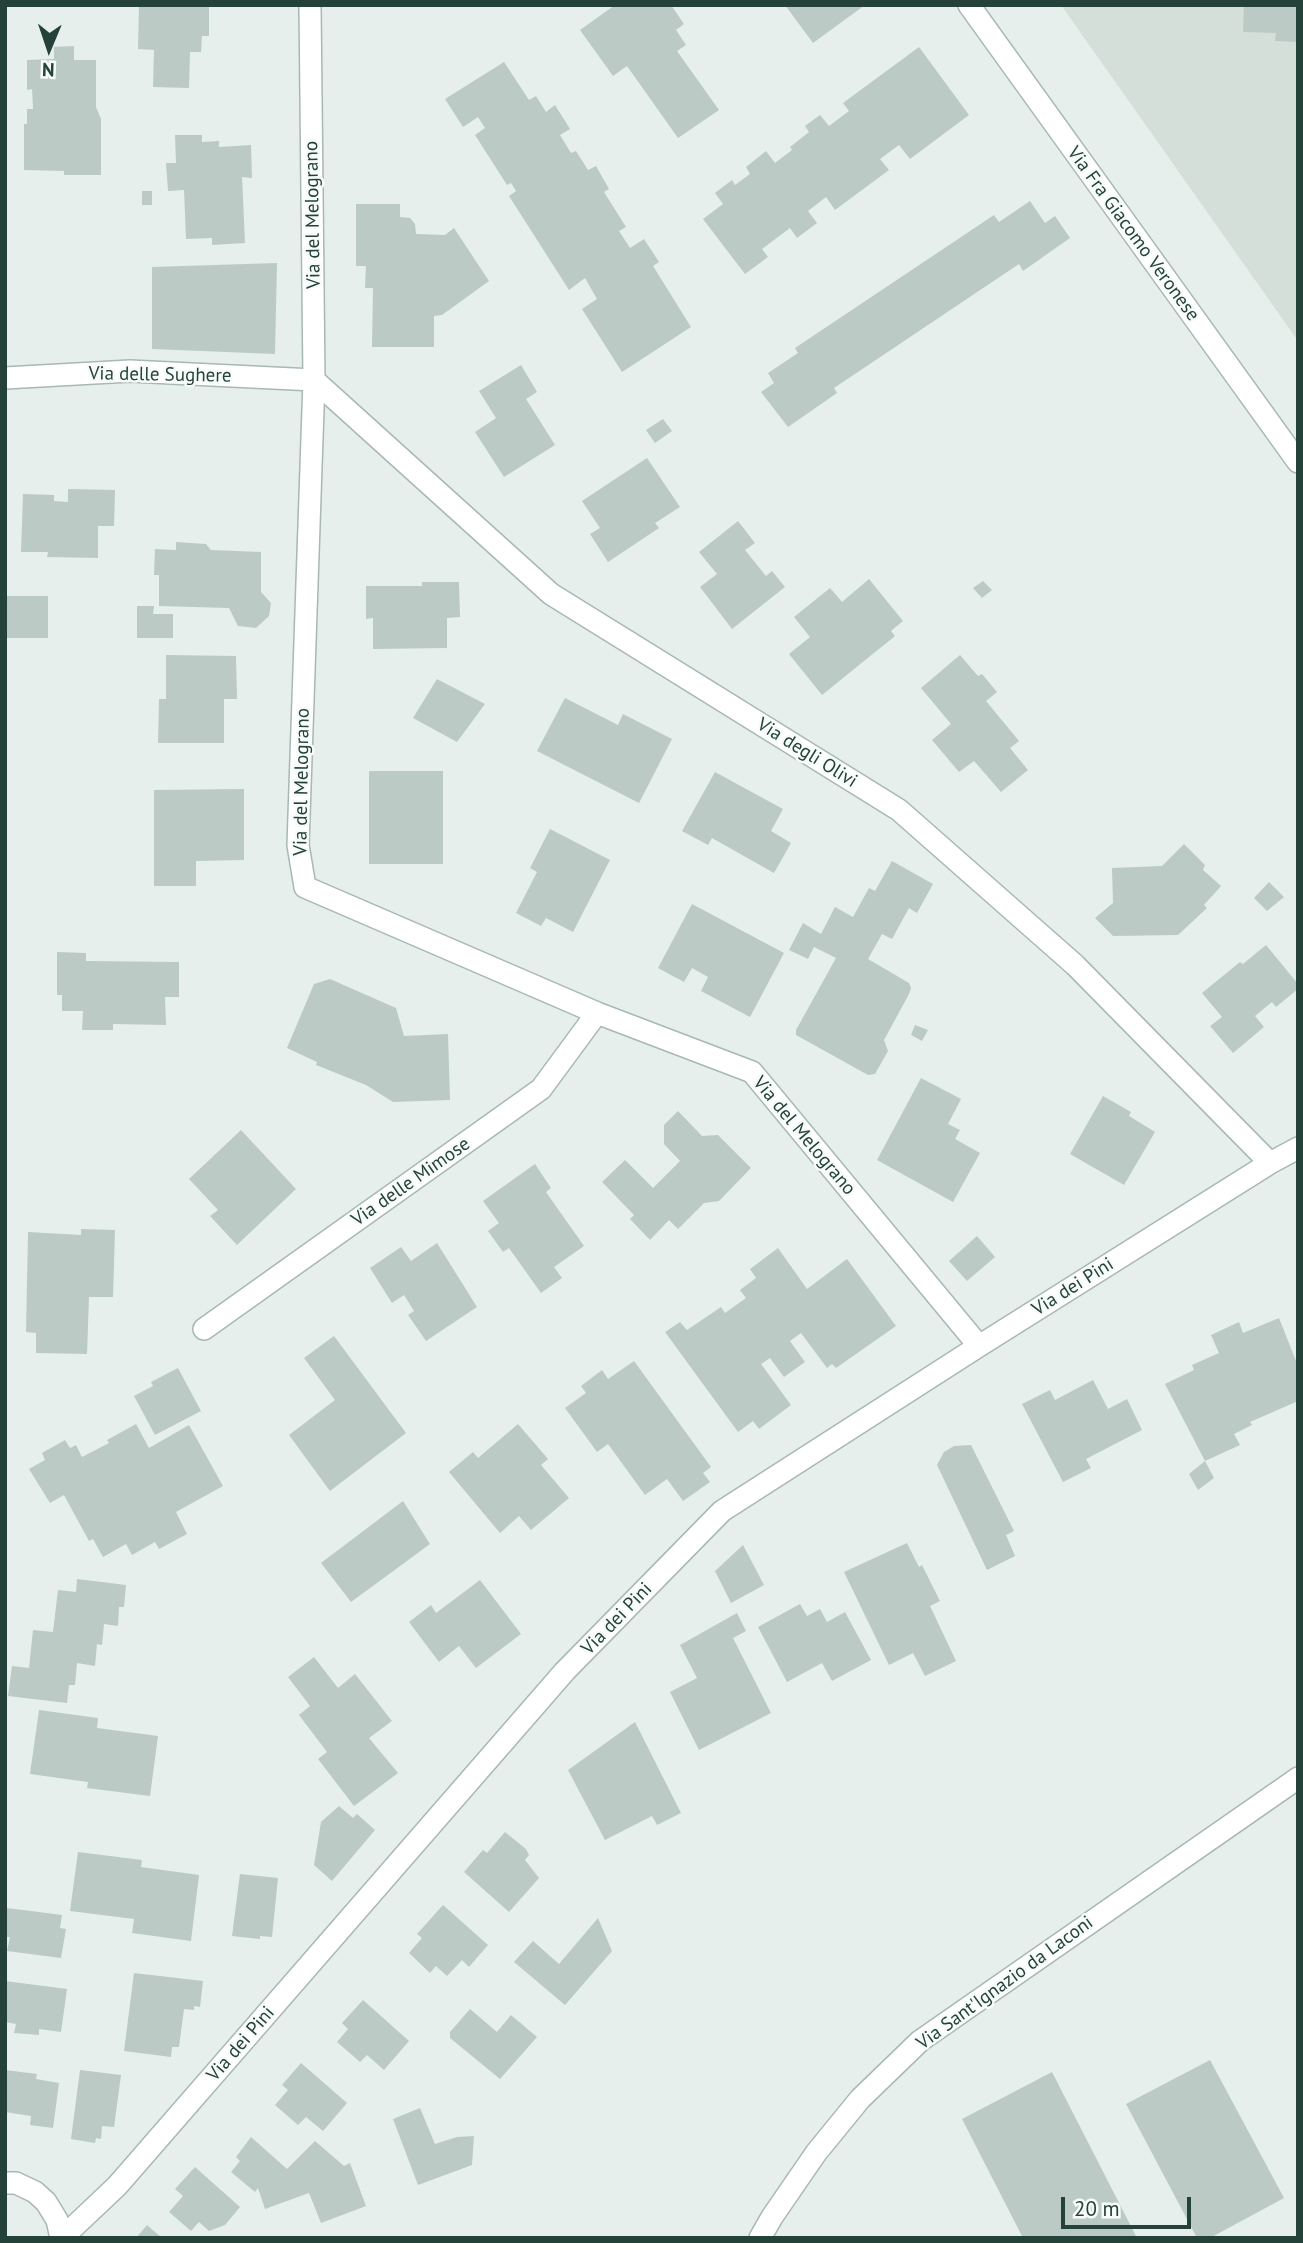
<!DOCTYPE html>
<style>
body{margin:0}
#map{position:relative;width:1303px;height:2243px;overflow:hidden;background:#e6efeb;font-family:"PT Sans",sans-serif}
canvas{display:block}
.frame{position:absolute;inset:0;border:7px solid #24423a;pointer-events:none}
.north{position:absolute;left:14px;top:14px;width:70px;height:70px;-webkit-text-stroke:5px #f7fbf9;paint-order:stroke;rotate:182deg;font-size:19px;font-weight:700;line-height:28px;text-align:center;color:#24423a}
.north::after{content:'';display:block;margin:auto;width:24px;height:32px;background:#24423a;clip-path:polygon(50% 0,100% 100%,50% 72%,0 100%)}
.scale{position:absolute;left:1061px;top:2197px;width:130px;height:32px;box-sizing:border-box;border:4px solid #24423a;border-top:0;padding-left:9px;font-size:21px;line-height:24px;white-space:nowrap;color:#24423a;-webkit-text-stroke:5px #f7fbf9;paint-order:stroke}
</style>
<div id="map">
<canvas width="1303" height="2243"></canvas>
<div class="frame"></div>
<div class="north">N</div>
<div class="scale">20 m</div>
</div>
<script>
const ctx = document.querySelector('canvas').getContext('2d');
ctx.lineJoin = 'round';
function fillPath(path, color) { ctx.fillStyle = color; ctx.fill(path, 'evenodd'); }
const poly = rows => new Path2D(rows.map(r => 'M' + r).join(''));
function stroke(path, color, width, dash) { ctx.strokeStyle = color; ctx.lineWidth = width; ctx.lineCap = dash ? 'butt' : 'round'; ctx.setLineDash(dash || []); ctx.stroke(path); }
function label(font, color, halo, rows, align = 'center') {
  ctx.font = font + ' "PT Sans",sans-serif'; ctx.lineWidth = 5; ctx.setLineDash([]); ctx.textBaseline = 'middle'; ctx.strokeStyle = halo; ctx.fillStyle = color; for (const [text, x, y, turn = 0] of rows) {
    ctx.save(); ctx.translate(x, y); ctx.rotate((+turn || 0) * Math.PI / 180); ctx.textAlign = isNaN(turn) ? turn : align; if (halo) ctx.strokeText(text, 0, 0); ctx.fillText(text, 0, 0); ctx.restore();
  }
}
fillPath(poly([
 [1061,5,1298,5,1298,341]
]), '#d4dfda');
fillPath(poly([
 [139,5,209,5,209,36,202,36,201,52,190,52,189,88,153,87,154,50,138,49],
 [615,5,671,5,684,24,676,30,686,45,677,51,719,110,678,138,627,66,613,76,580,30],
 [785,5,865,5,813,43],
 [1244,5,1298,5,1298,42,1275,41,1276,33,1243,32],
 [74,46,74,60,96,60,96,107,101,119,101,175,64,175,64,171,24,170,24,124,27,124,27,109,33,109,32,89,27,90,27,60,54,59,54,47],
 [919,47,969,115,910,159,899,145,880,159,889,170,835,210,826,197,808,211,817,223,797,238,790,228,762,249,768,257,745,274,703,219,723,204,715,193,732,180,735,185,750,174,746,167,766,151,775,163,792,150,790,147,809,132,805,126,820,115,829,126,849,111,843,103],
 [504,62,529,100,536,96,546,112,555,105,570,129,560,135,571,153,576,151,588,170,596,166,609,189,604,192,626,227,619,231,630,248,644,239,659,262,653,266,691,327,622,372,582,309,597,299,585,278,569,290,509,196,516,191,511,183,507,185,475,135,485,128,478,117,463,127,445,99],
 [175,135,202,135,202,142,219,141,219,147,251,145,252,178,242,177,245,243,212,245,212,238,186,239,184,190,168,191,166,163,176,163],
 [142,191,152,191,152,205,142,205],
 [1030,201,1045,223,1055,216,1070,238,1023,271,1019,264,834,388,837,393,788,427,761,392,774,383,768,373,798,353,795,348,994,215,999,222],
 [356,204,400,204,400,217,410,218,415,224,416,234,445,235,454,228,489,281,442,315,434,316,434,347,372,347,373,288,365,288,366,266,356,266],
 [277,263,275,354,152,349,152,267],
 [521,365,537,392,526,399,555,445,504,477,475,432,496,418,479,391],
 [663,419,672,431,655,443,646,430],
 [647,458,680,507,655,523,659,528,608,562,590,534,600,528,582,501],
 [68,489,115,490,114,526,98,526,98,558,47,557,48,552,21,552,23,494,54,495,54,501,68,502],
 [738,521,755,543,745,550,766,576,772,571,785,587,732,629,700,587,717,574,699,552],
 [176,542,206,544,211,550,261,552,261,592,271,603,269,616,256,628,238,626,229,608,159,606,159,575,154,575,155,549,176,550],
 [869,579,903,621,891,631,895,636,822,695,789,654,810,637,794,617,830,588,842,602],
 [983,581,992,590,982,598,973,588],
 [422,582,459,582,460,617,447,618,447,648,373,649,373,618,366,619,366,586,422,586],
 [5,596,48,596,48,638,5,638],
 [137,606,154,606,153,614,173,614,173,638,137,638],
 [166,655,236,656,237,699,224,699,224,743,158,743,159,699,166,699],
 [960,655,978,676,982,674,997,692,986,701,1019,741,1010,748,1028,770,1001,792,974,761,959,772,932,740,951,724,921,688],
 [437,679,485,704,457,742,413,718],
 [565,698,618,725,623,714,672,739,639,803,537,751],
 [369,771,443,771,443,864,369,864],
 [715,772,783,809,771,831,791,843,774,873,712,838,708,845,682,831],
 [244,789,244,860,196,861,196,886,154,886,154,790],
 [550,829,610,860,573,932,546,918,541,926,516,913,537,872,530,868],
 [1184,844,1205,865,1203,870,1221,886,1204,905,1207,908,1178,935,1113,936,1095,918,1113,903,1112,868,1162,866],
 [892,861,933,884,917,913,909,908,892,939,882,934,868,959,909,983,911,988,909,994,884,1040,888,1051,875,1074,868,1075,796,1035,796,1030,836,958,814,947,808,959,789,950,803,923,821,934,835,907,853,917,869,888,875,891],
 [1269,882,1284,897,1267,911,1254,898],
 [692,904,784,953,750,1017,701,991,708,977,692,968,684,982,658,968],
 [1266,945,1298,984,1298,989,1276,1007,1272,1002,1255,1016,1264,1027,1233,1053,1210,1026,1222,1017,1202,993,1240,962,1243,964],
 [57,952,86,953,86,961,179,962,179,997,165,997,166,1025,113,1024,113,1030,82,1030,83,1011,62,1011,62,995,57,995],
 [330,979,396,1008,404,1036,448,1034,450,1100,393,1102,366,1085,316,1065,317,1062,287,1048,314,984],
 [915,1025,928,1030,922,1041,911,1035],
 [921,1078,961,1099,948,1124,960,1130,955,1139,980,1153,953,1202,877,1160],
 [1103,1096,1131,1112,1129,1116,1155,1132,1124,1185,1070,1154],
 [678,1111,702,1136,718,1135,751,1168,719,1201,704,1203,678,1229,669,1220,650,1240,630,1219,634,1215,602,1182,625,1160,653,1188,680,1161,664,1144,664,1125],
 [241,1130,296,1189,237,1245,210,1216,218,1210,189,1179],
 [535,1164,551,1188,546,1192,584,1246,554,1267,562,1278,541,1293,509,1248,503,1252,488,1231,499,1223,483,1201],
 [81,1229,115,1230,113,1297,89,1297,87,1354,36,1353,36,1333,26,1332,28,1232,81,1235],
 [977,1236,995,1257,967,1281,949,1261],
 [437,1243,477,1307,426,1341,408,1315,414,1311,404,1295,392,1303,370,1268,401,1247,411,1261],
 [778,1248,807,1289,847,1259,896,1326,836,1368,832,1364,827,1368,801,1333,790,1341,805,1362,784,1377,770,1358,761,1364,791,1405,759,1429,753,1421,738,1432,665,1332,680,1322,687,1330,721,1307,725,1313,746,1298,740,1290,756,1278,750,1269],
 [1279,1318,1298,1366,1298,1401,1250,1422,1252,1425,1234,1434,1240,1445,1205,1461,1165,1384,1194,1370,1192,1365,1219,1353,1211,1335,1239,1322,1243,1333],
 [334,1336,406,1433,330,1491,289,1435,335,1400,304,1358],
 [634,1361,711,1467,703,1473,710,1482,683,1501,667,1479,645,1495,608,1444,597,1452,565,1408,586,1393,581,1386,602,1370,608,1379],
 [178,1368,201,1411,155,1435,134,1396,153,1386,151,1382],
 [1093,1380,1108,1409,1127,1399,1142,1430,1086,1459,1091,1468,1063,1482,1022,1404,1050,1390,1055,1400],
 [136,1424,149,1448,189,1425,223,1486,176,1512,187,1534,159,1549,155,1542,132,1555,126,1544,103,1557,93,1539,89,1541,64,1495,50,1503,29,1469,45,1460,42,1453,65,1440,70,1448,76,1445,82,1457,109,1443,107,1440],
 [518,1424,548,1459,541,1465,569,1498,531,1530,519,1516,500,1533,449,1472,473,1452,478,1458],
 [971,1445,1014,1531,1006,1535,1015,1556,987,1570,937,1465,944,1452,954,1446],
 [1205,1461,1214,1478,1198,1490,1189,1474],
 [403,1501,430,1544,351,1602,321,1563],
 [907,1543,919,1567,922,1565,940,1601,930,1606,956,1661,925,1676,913,1653,889,1665,844,1572],
 [743,1545,764,1585,731,1603,715,1571],
 [77,1579,126,1585,124,1607,119,1607,118,1626,104,1624,102,1645,97,1644,95,1666,77,1663,75,1685,69,1685,67,1703,8,1696,12,1666,29,1668,33,1630,53,1632,58,1590,76,1592],
 [480,1580,521,1634,476,1668,459,1646,439,1662,409,1622,431,1605,436,1613],
 [800,1604,807,1616,820,1609,827,1622,845,1612,871,1660,832,1681,822,1663,787,1682,758,1627],
 [737,1613,746,1631,733,1638,771,1713,699,1750,670,1692,697,1678,680,1645],
 [314,1657,338,1688,355,1674,392,1721,369,1738,398,1773,354,1806,318,1759,327,1752,299,1715,310,1706,288,1677],
 [39,1710,98,1718,97,1728,158,1736,150,1796,87,1788,88,1782,30,1774],
 [635,1722,681,1813,657,1825,652,1816,605,1840,568,1770],
 [339,1806,353,1818,357,1814,375,1830,332,1881,314,1865,321,1822],
 [505,1832,526,1849,529,1855,525,1860,539,1878,509,1912,464,1872,483,1850,487,1853],
 [78,1852,142,1860,141,1867,199,1875,191,1941,132,1933,134,1919,70,1911],
 [240,1874,278,1878,272,1937,260,1936,260,1939,232,1936],
 [443,1905,488,1945,469,1967,462,1960,447,1976,436,1966,430,1973,409,1953,422,1938,417,1934],
 [7,1908,62,1915,60,1928,66,1929,61,1958,7,1951,10,1937,5,1937],
 [598,1918,612,1951,565,2005,514,1962,533,1941,559,1964],
 [134,1973,203,1981,200,2007,194,2006,194,2010,184,2009,179,2047,172,2047,171,2057,124,2051],
 [5,1981,67,1989,61,2032,39,2029,39,2035,14,2033,16,2024,5,2022],
 [363,2000,409,2041,384,2070,367,2055,360,2062,337,2042,348,2029,342,2023],
 [470,2009,497,2032,511,2015,537,2037,500,2079,450,2038,450,2032],
 [1210,2060,1284,2198,1210,2238,1197,2238,1126,2104],
 [301,2063,347,2103,323,2131,306,2117,298,2125,275,2105,288,2090,282,2085],
 [5,2070,37,2074,36,2079,59,2083,53,2128,30,2125,31,2116,5,2112],
 [80,2070,121,2075,114,2127,102,2126,101,2139,96,2138,95,2143,71,2139],
 [1052,2072,1137,2238,1023,2238,962,2119],
 [420,2108,435,2144,457,2137,474,2136,472,2165,418,2185,393,2119],
 [251,2137,287,2169,315,2141,344,2166,350,2163,366,2206,321,2223,309,2193,265,2209,258,2188,255,2192,231,2172,240,2161,236,2157],
 [195,2167,240,2207,225,2225,209,2231,199,2222,191,2231,169,2212,183,2196,175,2189],
 [147,2225,162,2238,136,2238]
]), '#bbcac4');
const minor = poly([
 [310,5,314,380,298,845,305,887,597,1013,752,1072,979,1346],
 [5,378,130,371,314,380,551,594,899,810,1075,965,1270,1163],
 [204,1329,541,1089,597,1013],
 [5,2183,16,2183,35,2192,46,2202,57,2220,61,2238],
 [62,2238,117,2186,565,1671,722,1511,979,1346,1270,1163,1298,1148]
]);
const tertiary = poly([
 [969,5,1298,462],
 [760,2238,772,2217,816,2153,860,2099,920,2041,1298,1778]
]);
stroke(minor, '#a8b8b2', 24);
stroke(tertiary, '#a8b8b2', 24);
stroke(minor, '#fff', 21);
stroke(tertiary, '#fff', 21);
label('19px', '#24423a', '#f7fbf9', [
 ["Via del Melograno",313,215,-91],
 ["Via Fra Giacomo Veronese",1133,234,54],
 ["Via delle Sughere",160,375,1],
 ["Via degli Olivi",807,753,32],
 ["Via del Melograno",302,782,-89],
 ["Via del Melograno",804,1136,50],
 ["Via delle Mimose",411,1182,-35],
 ["Via dei Pini",1073,1287,-32],
 ["Via dei Pini",617,1619,-46],
 ["Via Sant'Ignazio da Laconi",1005,1983,-36],
 ["Via dei Pini",241,2044,-49]
]);
</script>
